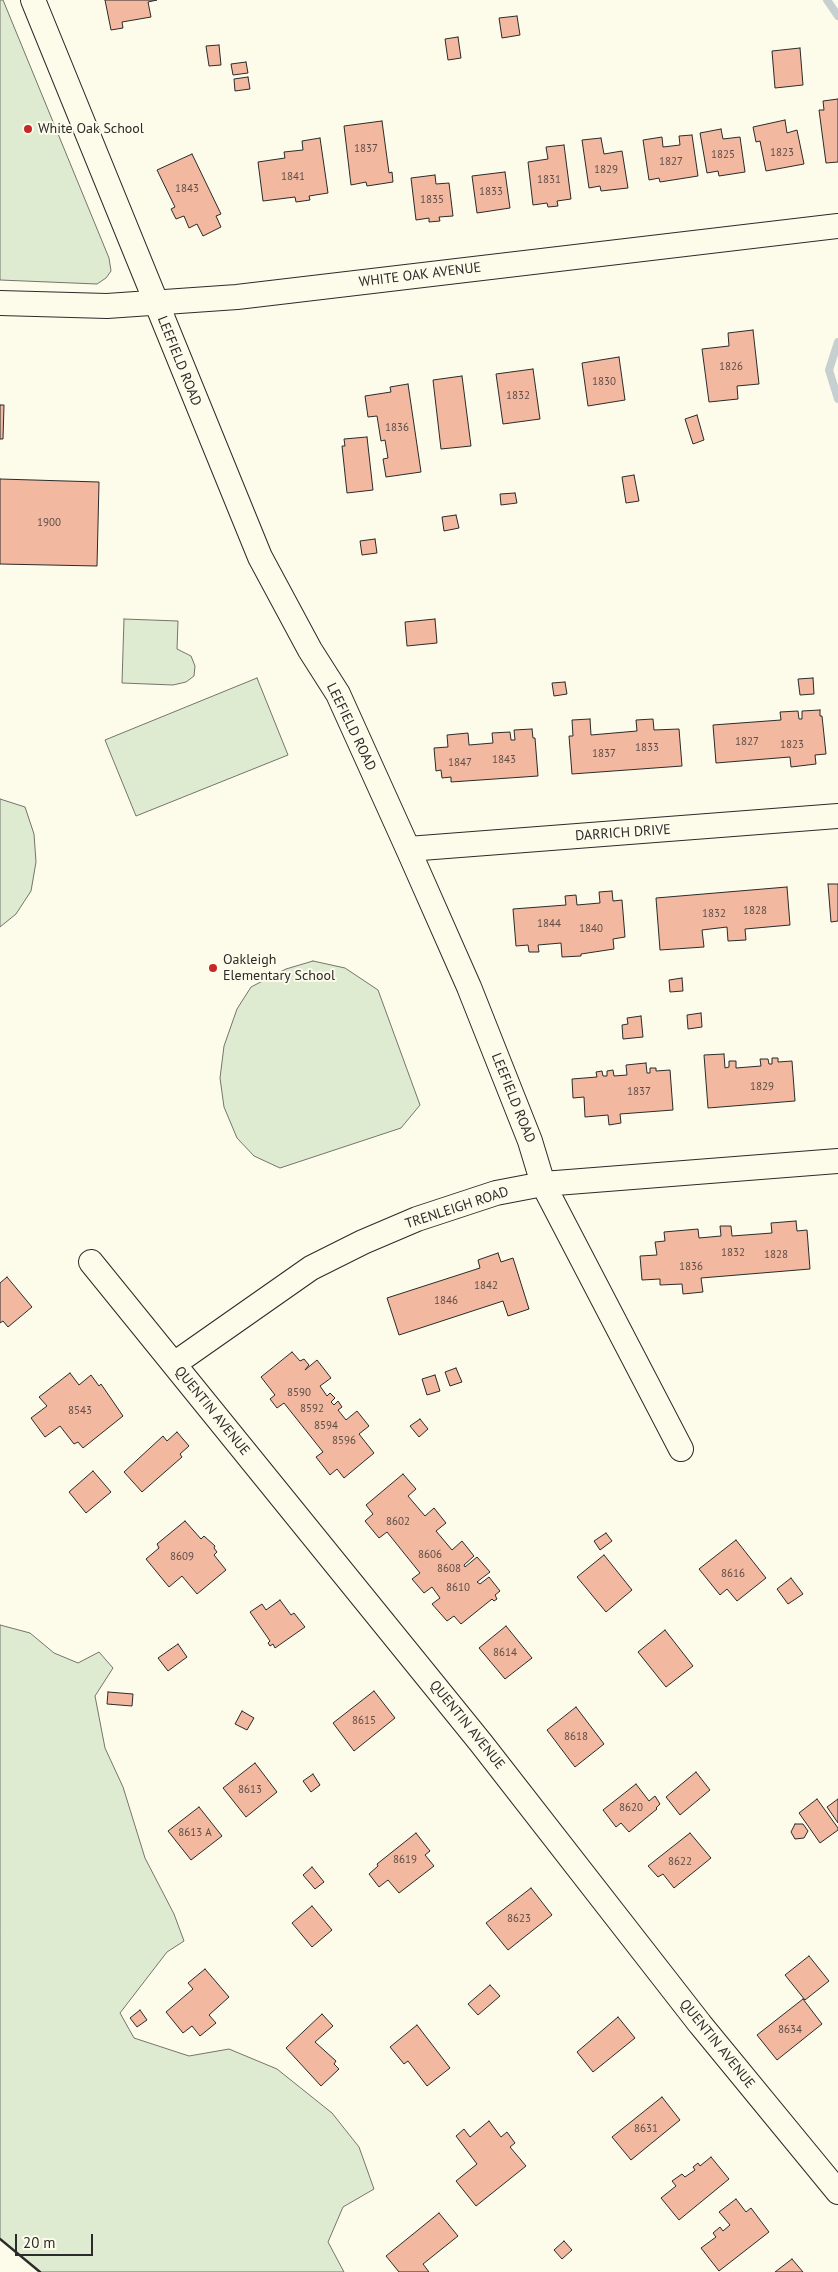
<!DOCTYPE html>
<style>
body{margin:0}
#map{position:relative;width:838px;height:2272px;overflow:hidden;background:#fdfbea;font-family:"PT Sans",sans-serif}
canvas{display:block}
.scale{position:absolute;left:15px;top:2234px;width:78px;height:22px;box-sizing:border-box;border:2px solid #2b2b2b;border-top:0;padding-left:6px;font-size:15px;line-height:18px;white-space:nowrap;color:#2b2b2b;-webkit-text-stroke:4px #fdfbea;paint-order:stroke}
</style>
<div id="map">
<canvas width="838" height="2272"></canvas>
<div class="scale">20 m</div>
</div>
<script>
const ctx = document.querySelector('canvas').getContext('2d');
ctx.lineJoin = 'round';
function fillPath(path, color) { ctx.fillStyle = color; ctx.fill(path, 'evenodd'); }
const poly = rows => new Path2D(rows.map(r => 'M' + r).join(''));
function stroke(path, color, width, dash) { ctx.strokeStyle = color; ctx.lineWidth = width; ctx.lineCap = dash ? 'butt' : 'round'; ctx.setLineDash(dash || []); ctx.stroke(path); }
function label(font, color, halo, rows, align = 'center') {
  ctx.font = font + ' "PT Sans",sans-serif'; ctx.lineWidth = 4; ctx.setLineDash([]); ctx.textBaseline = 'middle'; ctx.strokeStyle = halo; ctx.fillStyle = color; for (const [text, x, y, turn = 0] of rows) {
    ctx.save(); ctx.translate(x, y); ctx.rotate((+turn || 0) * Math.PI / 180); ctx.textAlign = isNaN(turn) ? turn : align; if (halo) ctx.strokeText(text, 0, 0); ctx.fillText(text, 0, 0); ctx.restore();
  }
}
const green = poly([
 [0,0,3,0,109,258,111,271,106,278,97,284,0,280,0,0],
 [124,619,178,621,177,649,191,656,195,666,194,676,186,682,173,685,122,683,124,619],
 [257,678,288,755,136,816,105,740,257,678],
 [0,799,25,807,34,834,36,862,31,891,16,914,0,927,0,799],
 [313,961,345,968,378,990,420,1105,401,1128,280,1168,254,1156,237,1138,224,1107,220,1078,224,1046,237,1009,251,987,286,969,313,961],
 [0,1625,30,1633,54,1653,78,1663,99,1652,113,1668,95,1696,105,1748,123,1787,145,1858,174,1914,184,1941,167,1952,120,2013,134,2038,189,2056,229,2049,277,2069,332,2113,359,2147,374,2189,343,2207,328,2242,344,2272,40,2272,0,2239,0,1625]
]);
fillPath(green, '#deebd1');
stroke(green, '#74746e', 1);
stroke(poly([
 [827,0,838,16],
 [838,342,829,370,838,399]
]), '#c7d0d0', 8);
const building = poly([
 [105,0,157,0,148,2,151,17,122,22,123,28,111,30,105,0],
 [517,16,520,35,502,38,499,18,517,16],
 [458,37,461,58,448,60,445,39,458,37],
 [219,45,221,65,209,66,206,46,219,45],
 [800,48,803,85,775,88,772,51,800,48],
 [246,62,248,73,233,75,231,64,246,62],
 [248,77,250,89,235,91,234,79,248,77],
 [838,99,838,162,826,163,819,110,824,110,823,101,838,99],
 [785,120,787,133,797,130,804,164,766,171,760,141,756,142,753,127,785,120],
 [382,121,389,173,392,172,393,182,367,186,366,182,351,185,344,126,382,121],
 [721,129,723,139,740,137,745,172,719,176,718,171,707,173,700,133,721,129],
 [692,135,698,176,660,182,659,178,649,180,643,140,662,137,663,147,680,145,679,136,692,135],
 [320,138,328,193,309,196,310,200,296,202,295,197,263,201,258,162,285,158,284,152,303,150,302,141,320,138],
 [601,138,604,154,622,151,628,188,601,191,600,186,589,188,582,140,601,138],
 [564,145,571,199,557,201,558,206,548,207,547,203,533,205,528,162,548,159,546,147,564,145],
 [192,154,221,214,216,216,221,227,203,236,197,224,189,228,184,216,176,219,171,209,175,207,157,170,192,154],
 [505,172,510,208,477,213,472,176,505,172],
 [435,175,436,184,449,183,453,216,439,217,440,221,429,222,429,218,416,220,411,178,435,175],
 [753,330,759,384,737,386,738,399,709,402,702,349,729,346,728,333,753,330],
 [619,357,625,400,588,406,582,363,619,357],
 [533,369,540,419,503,424,496,374,533,369],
 [462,376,471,446,441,449,433,380,462,376],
 [408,384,421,472,386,477,383,459,388,458,385,440,381,441,377,416,368,417,365,396,391,392,390,387,408,384],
 [0,405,4,405,3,439,0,439,0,405],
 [697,415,704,440,693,444,685,419,697,415],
 [367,437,373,490,347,493,342,446,345,446,344,439,367,437],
 [634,475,639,501,626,503,622,477,634,475],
 [0,479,99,482,97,566,0,564,0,479],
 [515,493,517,503,501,505,500,494,515,493],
 [456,515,459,528,444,531,442,517,456,515],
 [375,539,377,553,362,555,360,541,375,539],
 [435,619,437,643,407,646,405,622,435,619],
 [813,678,814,694,800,695,798,679,813,678],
 [565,682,567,694,554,696,552,683,565,682],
 [820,710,820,716,822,716,826,754,815,755,816,764,791,767,790,757,716,763,713,725,781,720,780,712,798,711,799,719,802,719,802,711,820,710],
 [590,719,591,735,637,731,636,720,653,719,654,730,679,729,682,766,572,774,569,736,573,736,572,720,590,719],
 [532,729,533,738,535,738,538,776,451,782,451,777,442,778,441,770,436,771,434,748,448,747,447,735,468,733,469,745,493,743,492,733,510,732,511,740,515,740,514,730,532,729],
 [828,884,838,884,838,921,831,922,828,884],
 [787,887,790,925,745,929,746,940,728,941,727,927,702,930,704,947,660,950,656,898,787,887],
 [612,891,613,901,622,900,625,937,613,939,614,949,581,954,581,956,562,957,561,943,538,945,539,952,529,952,528,945,516,946,513,909,566,905,565,896,576,895,577,905,600,903,599,892,612,891],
 [682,978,683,991,670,992,669,980,682,978],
 [701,1013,702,1027,688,1029,687,1015,701,1013],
 [641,1016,643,1037,623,1039,622,1025,628,1024,627,1018,641,1016],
 [724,1054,725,1068,729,1067,729,1061,736,1061,736,1068,761,1066,760,1059,768,1059,769,1064,772,1064,772,1058,778,1058,778,1062,792,1061,795,1101,708,1108,704,1055,724,1054],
 [646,1063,647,1073,650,1073,650,1068,656,1068,656,1071,670,1070,673,1110,620,1114,621,1123,609,1125,608,1115,585,1117,584,1097,573,1098,572,1079,597,1077,596,1072,602,1071,603,1076,607,1076,607,1071,613,1070,614,1076,627,1075,626,1065,646,1063],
 [796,1221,797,1231,807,1230,810,1269,701,1278,703,1292,683,1294,682,1284,660,1285,660,1279,642,1280,640,1256,657,1255,655,1242,665,1241,664,1232,698,1229,699,1238,721,1236,720,1226,731,1226,732,1236,772,1233,771,1223,796,1221],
 [498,1253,501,1262,513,1258,529,1309,508,1316,503,1301,399,1335,387,1298,480,1268,478,1260,498,1253],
 [7,1277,32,1307,8,1327,3,1321,0,1323,0,1283,7,1277],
 [292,1352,300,1361,304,1359,309,1365,305,1370,317,1360,331,1378,320,1386,327,1396,330,1393,335,1398,331,1402,334,1405,338,1401,342,1407,338,1410,346,1420,357,1411,369,1426,359,1434,374,1453,344,1478,337,1469,330,1475,316,1457,323,1452,284,1403,277,1408,270,1399,275,1395,261,1377,292,1352],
 [456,1368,462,1382,450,1386,445,1372,456,1368],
 [70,1373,79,1385,91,1375,99,1386,101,1384,123,1416,83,1448,78,1442,74,1444,60,1426,45,1437,31,1418,47,1406,39,1397,70,1373],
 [435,1375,440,1391,427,1395,422,1379,435,1375],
 [420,1419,428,1429,419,1437,410,1426,420,1419],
 [177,1432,189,1446,180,1454,182,1457,142,1492,124,1472,163,1436,167,1441,177,1432],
 [93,1471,111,1492,86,1513,69,1492,93,1471],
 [403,1474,416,1489,408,1496,425,1516,434,1508,446,1523,436,1531,452,1550,462,1541,474,1556,464,1565,465,1567,477,1557,490,1572,477,1582,480,1584,489,1577,500,1591,495,1595,497,1599,494,1601,492,1599,461,1624,454,1616,447,1621,432,1604,440,1598,432,1587,424,1593,412,1579,420,1573,387,1532,379,1538,365,1521,373,1514,366,1505,403,1474],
 [185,1521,201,1539,204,1536,215,1546,214,1548,217,1552,214,1555,226,1570,197,1594,182,1576,169,1587,146,1559,159,1548,157,1544,185,1521],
 [606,1533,612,1541,600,1550,594,1541,606,1533],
 [736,1540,766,1578,737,1601,727,1589,720,1595,699,1569,736,1540],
 [604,1555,632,1590,606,1612,577,1577,604,1555],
 [791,1578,803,1594,788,1604,777,1589,791,1578],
 [280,1600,291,1615,294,1613,305,1627,275,1648,273,1644,270,1646,268,1643,270,1641,250,1612,262,1604,266,1610,280,1600],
 [506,1626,532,1658,505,1679,479,1648,506,1626],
 [665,1630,693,1666,666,1687,638,1652,665,1630],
 [178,1644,187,1657,168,1671,158,1658,178,1644],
 [374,1691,395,1718,354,1751,333,1723,374,1691],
 [108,1692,133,1694,132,1706,107,1704,108,1692],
 [576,1707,604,1744,575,1767,547,1730,576,1707],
 [242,1711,254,1718,247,1730,235,1724,242,1711],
 [255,1763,277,1792,246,1817,223,1788,255,1763],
 [696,1772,710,1790,680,1815,666,1797,696,1772],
 [313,1774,320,1785,311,1792,303,1781,313,1774],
 [636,1784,649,1801,655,1796,660,1804,656,1808,657,1809,629,1832,621,1823,616,1827,603,1810,636,1784],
 [817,1799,838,1828,838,1830,820,1843,799,1813,817,1799],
 [838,1799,838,1823,827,1807,838,1799],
 [199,1807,222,1836,191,1860,168,1831,199,1807],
 [795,1824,803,1824,808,1831,804,1838,795,1839,791,1832,795,1824],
 [416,1833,430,1851,425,1855,434,1866,399,1893,388,1880,379,1887,369,1874,378,1866,377,1864,416,1833],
 [690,1833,711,1858,674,1888,663,1874,658,1877,648,1866,690,1833],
 [312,1867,324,1882,315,1889,303,1875,312,1867],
 [531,1888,552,1915,508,1950,486,1923,531,1888],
 [312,1906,332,1930,312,1947,292,1923,312,1906],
 [809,1956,829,1981,805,2000,785,1975,809,1956],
 [205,1969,229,1997,209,2015,216,2023,200,2036,192,2026,183,2033,166,2012,193,1989,188,1983,205,1969],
 [490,1985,500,1996,478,2015,468,2004,490,1985],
 [803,1999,822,2024,777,2060,757,2035,803,1999],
 [140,2010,147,2020,137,2027,130,2018,140,2010],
 [322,2014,333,2026,315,2042,336,2061,334,2064,339,2069,321,2086,286,2048,322,2014],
 [618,2017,635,2038,593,2072,577,2052,618,2017],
 [417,2025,450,2068,427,2086,408,2061,404,2064,390,2047,417,2025],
 [662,2097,680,2120,631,2160,612,2137,662,2097],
 [489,2121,501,2137,507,2132,515,2143,510,2147,526,2166,476,2206,456,2181,477,2164,456,2136,464,2129,470,2137,489,2121],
 [711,2157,729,2179,679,2220,661,2198,676,2186,672,2181,682,2174,685,2177,695,2170,693,2167,698,2163,700,2166,711,2157],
 [736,2199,746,2212,751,2208,769,2232,719,2271,701,2248,716,2237,713,2233,720,2227,723,2231,730,2225,719,2212,736,2199],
 [439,2213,458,2236,423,2264,429,2272,399,2272,386,2256,439,2213],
 [564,2241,572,2250,562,2259,554,2250,564,2241],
 [792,2259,803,2272,775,2272,792,2259]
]);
fillPath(building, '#f2b8a0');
stroke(building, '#2b2b2b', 1);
const minor = poly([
 [33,0,260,557,310,650,338,694,408,849,469,987,530,1141,543,1184,681,1449],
 [0,303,107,306,237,297,838,226],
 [408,849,838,816],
 [91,1262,481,1743,700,2024,838,2192],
 [174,1364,311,1268,363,1242,417,1219,496,1193,543,1184,838,1161]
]);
stroke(minor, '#2b2b2b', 26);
stroke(minor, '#fdfbea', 24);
stroke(poly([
 [0,2239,40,2272]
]), '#2b2b2b', 2.5);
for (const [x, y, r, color] of [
 [28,129,5,"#c62828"],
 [213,968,5,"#c62828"]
]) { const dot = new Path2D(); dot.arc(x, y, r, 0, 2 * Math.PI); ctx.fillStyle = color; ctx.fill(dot); stroke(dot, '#fdfbea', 2); }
label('11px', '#5d4e48', null, [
 ["1837",366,149],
 ["1823",782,153],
 ["1825",723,155],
 ["1827",671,162],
 ["1829",606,170],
 ["1841",293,177],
 ["1831",549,180],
 ["1843",187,189],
 ["1833",491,192],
 ["1835",432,200],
 ["1826",731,367],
 ["1830",604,382],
 ["1832",518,396],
 ["1836",397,428],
 ["1900",49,523],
 ["1827",747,742],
 ["1823",792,745],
 ["1833",647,748],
 ["1837",604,754],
 ["1843",504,760],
 ["1847",460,763],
 ["1828",755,911],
 ["1832",714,914],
 ["1844",549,924],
 ["1840",591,929],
 ["1829",762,1087],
 ["1837",639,1092],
 ["1832",733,1253],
 ["1828",776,1255],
 ["1836",691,1267],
 ["1842",486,1286],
 ["1846",446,1301],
 ["8590",299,1393],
 ["8592",312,1409],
 ["8543",80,1411],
 ["8594",326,1426],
 ["8596",344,1441],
 ["8602",398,1522],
 ["8606",430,1555],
 ["8609",182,1557],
 ["8608",449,1569],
 ["8616",733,1574],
 ["8610",458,1588],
 ["8614",505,1653],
 ["8615",364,1721],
 ["8618",576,1737],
 ["8613",250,1790],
 ["8620",631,1808],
 ["8613 A",195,1833],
 ["8619",405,1860],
 ["8622",680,1862],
 ["8623",519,1919],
 ["8634",790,2030],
 ["8631",646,2129]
]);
label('14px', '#2b2b2b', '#fdfbea', [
 ["White Oak School",38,129],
 ["Oakleigh",223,960],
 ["Elementary School",223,976]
], 'left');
label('14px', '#2b2b2b', '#fdfbea', [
 ["WHITE OAK AVENUE",420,275,-7],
 ["LEEFIELD ROAD",179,361,68],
 ["LEEFIELD ROAD",351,727,64],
 ["DARRICH DRIVE",623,833,-4],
 ["LEEFIELD ROAD",513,1098,68],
 ["TRENLEIGH ROAD",457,1208,-18],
 ["QUENTIN AVENUE",212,1411,51],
 ["QUENTIN AVENUE",467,1725,51],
 ["QUENTIN AVENUE",717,2044,51]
]);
</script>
